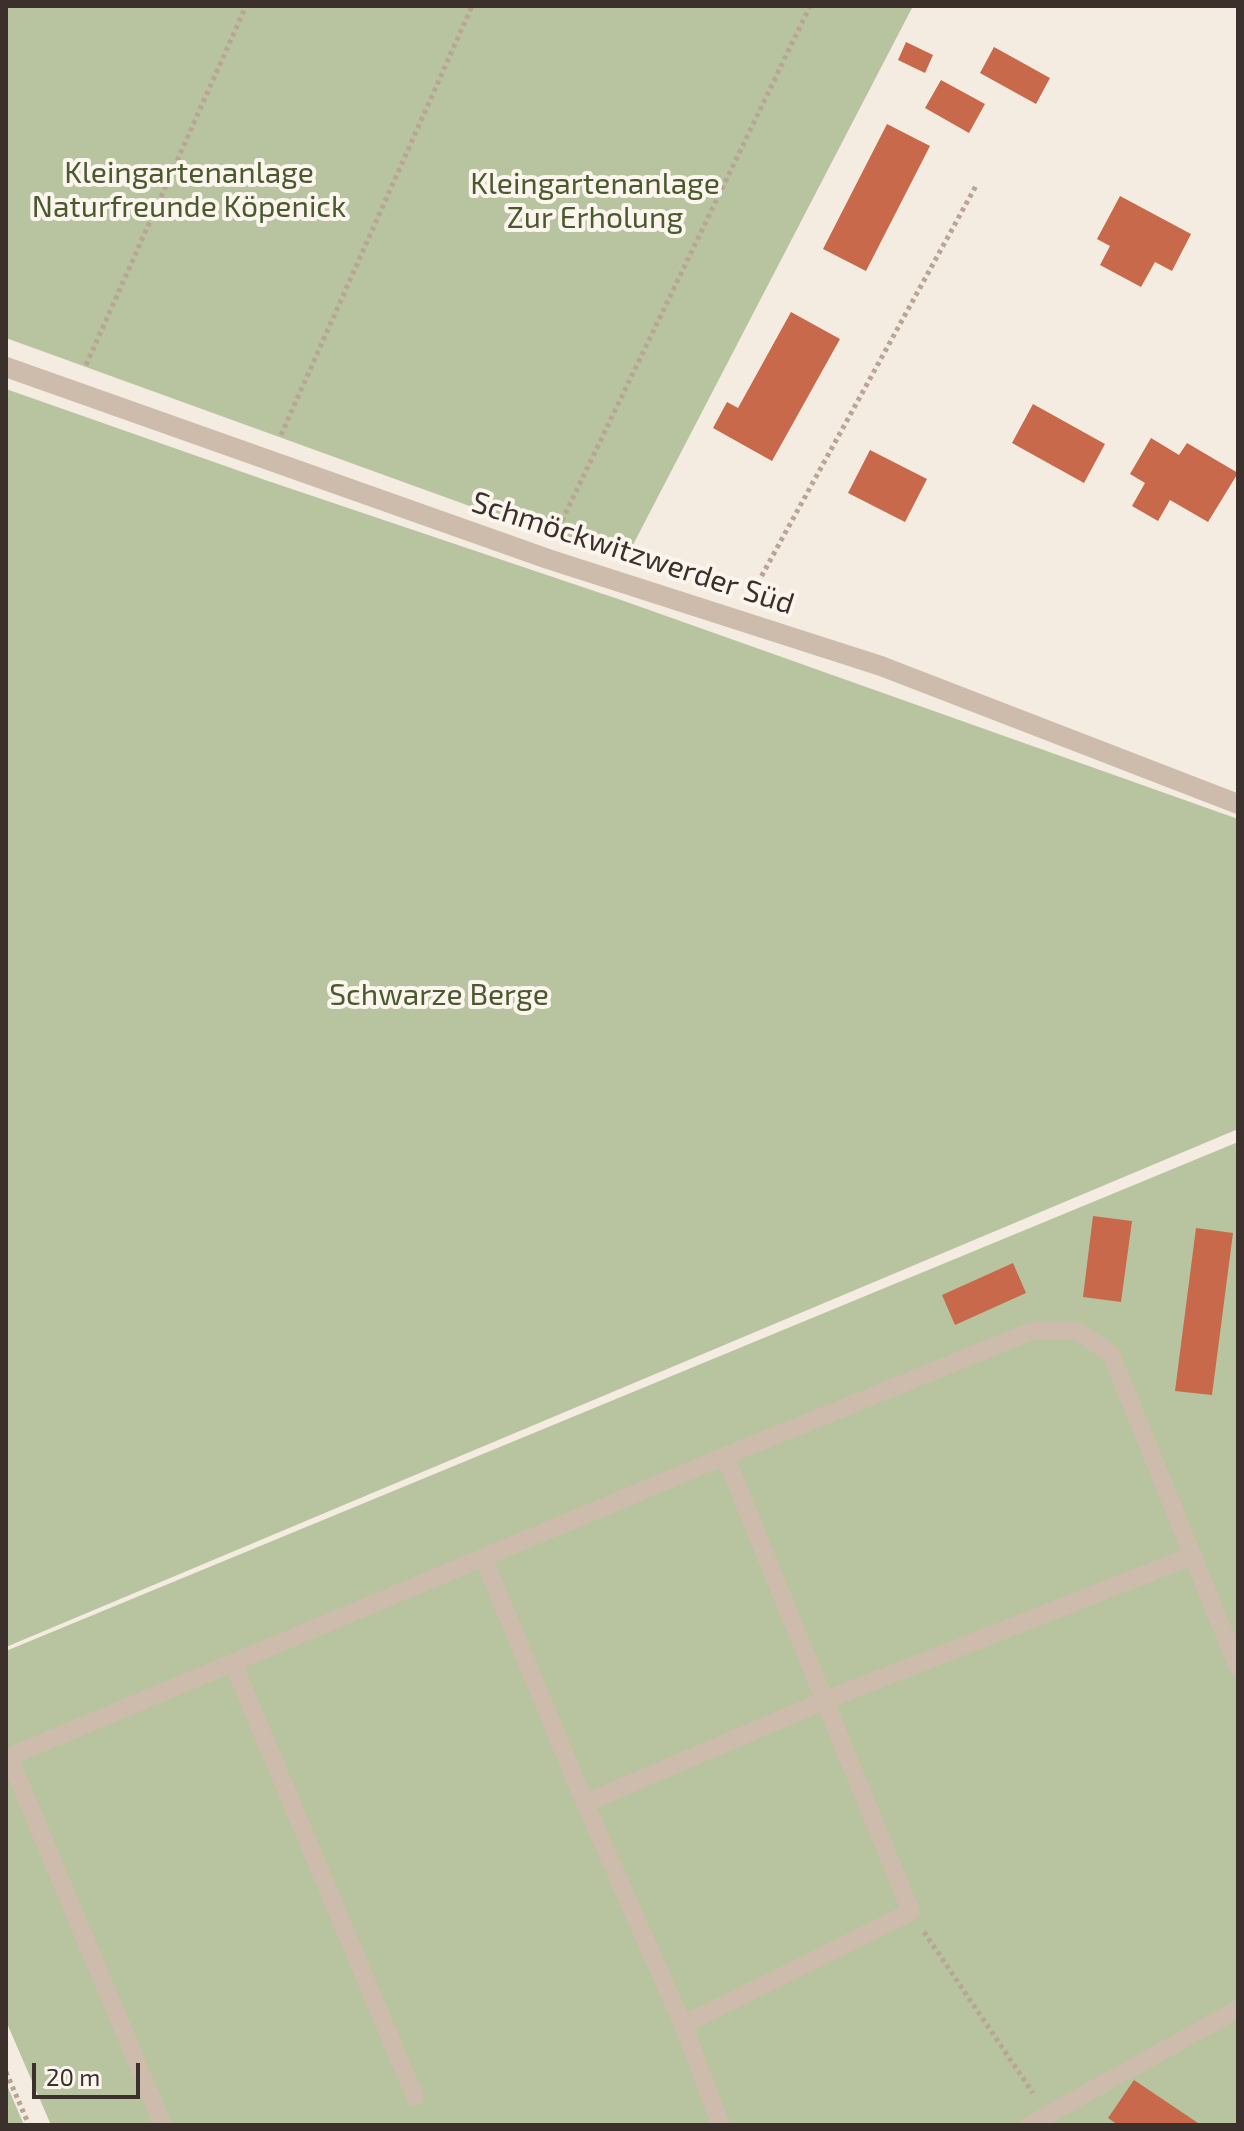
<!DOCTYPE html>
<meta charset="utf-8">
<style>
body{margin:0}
#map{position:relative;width:1244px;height:2131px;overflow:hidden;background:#f4ebe1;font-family:"Exo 2",sans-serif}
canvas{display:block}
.frame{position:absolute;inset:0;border:8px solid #3b302b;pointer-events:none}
.scale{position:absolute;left:32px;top:2063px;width:108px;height:36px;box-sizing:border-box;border:4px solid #3b302b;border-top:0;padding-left:10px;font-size:24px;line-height:28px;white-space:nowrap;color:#3b302b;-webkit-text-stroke:6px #fbf5ee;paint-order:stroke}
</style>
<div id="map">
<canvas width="1244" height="2131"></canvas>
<div class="frame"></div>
<div class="scale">20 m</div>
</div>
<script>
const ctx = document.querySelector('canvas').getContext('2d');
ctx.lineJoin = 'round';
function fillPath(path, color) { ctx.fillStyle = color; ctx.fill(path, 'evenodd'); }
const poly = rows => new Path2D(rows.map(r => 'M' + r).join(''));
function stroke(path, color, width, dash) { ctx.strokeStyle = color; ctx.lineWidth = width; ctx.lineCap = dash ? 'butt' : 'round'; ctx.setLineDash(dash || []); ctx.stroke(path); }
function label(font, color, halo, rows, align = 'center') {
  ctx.font = font + ' "Exo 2",sans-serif'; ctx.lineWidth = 8; ctx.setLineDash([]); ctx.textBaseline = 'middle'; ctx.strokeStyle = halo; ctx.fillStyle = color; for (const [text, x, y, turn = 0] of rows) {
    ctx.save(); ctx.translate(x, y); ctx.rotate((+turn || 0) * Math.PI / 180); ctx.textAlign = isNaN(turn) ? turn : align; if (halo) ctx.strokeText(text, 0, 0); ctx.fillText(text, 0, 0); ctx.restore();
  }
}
fillPath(poly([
 [6,6,913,6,624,562,6,338],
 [6,389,268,481,624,601,1238,819,1238,1129,6,1647],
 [1238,1142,1238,2125,51,2125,6,2021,6,1651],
 [6,2083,24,2125,6,2125]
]), '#b8c4a0');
fillPath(poly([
 [906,42,933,55,925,73,898,60],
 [994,47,1050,78,1036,104,980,73],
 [941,80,985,104,969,133,925,108],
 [887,124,930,146,866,271,823,249],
 [1120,196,1191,234,1172,271,1155,262,1141,287,1100,265,1110,246,1097,239],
 [791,312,840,339,772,461,713,428,727,402,738,408],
 [1033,404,1105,444,1084,483,1012,443],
 [1151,438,1179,455,1187,443,1238,473,1208,522,1170,500,1158,521,1132,506,1145,483,1130,474],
 [870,450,927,479,905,522,848,493],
 [1093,1216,1132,1221,1121,1302,1083,1297],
 [1196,1228,1233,1233,1212,1395,1175,1391],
 [1013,1263,1026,1293,955,1325,942,1295],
 [1134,2080,1201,2125,1118,2125,1108,2118]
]), '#c8694b');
stroke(poly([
 [86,365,246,6],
 [281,435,472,6],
 [555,535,810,6],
 [750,597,977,184],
 [924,1932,1033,2093],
 [6,2072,29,2125]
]), '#b9a596', 5, [4, 4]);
stroke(poly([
 [483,1557,585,1803,683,2025,721,2125],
 [233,1663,415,2097],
 [9,1757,163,2125],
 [6,1758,725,1456,1032,1331,1077,1331,1111,1354,1238,1668],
 [585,1803,826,1700,1192,1556],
 [683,2025,911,1912,725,1456],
 [1029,2125,1238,2009]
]), '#cdbbac', 18);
stroke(poly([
 [6,367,548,559,881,666,1238,804]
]), '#cdbbac', 20);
label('30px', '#4a5a2e', '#fbf5ee', [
 ["Kleingartenanlage",189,173],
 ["Naturfreunde Köpenick",189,207],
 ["Kleingartenanlage",595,184],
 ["Zur Erholung",595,218],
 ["Schwarze Berge",439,995]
]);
label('30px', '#3b302b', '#fbf5ee', [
 ["Schmöckwitzwerder Süd",633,553,18]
]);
</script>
